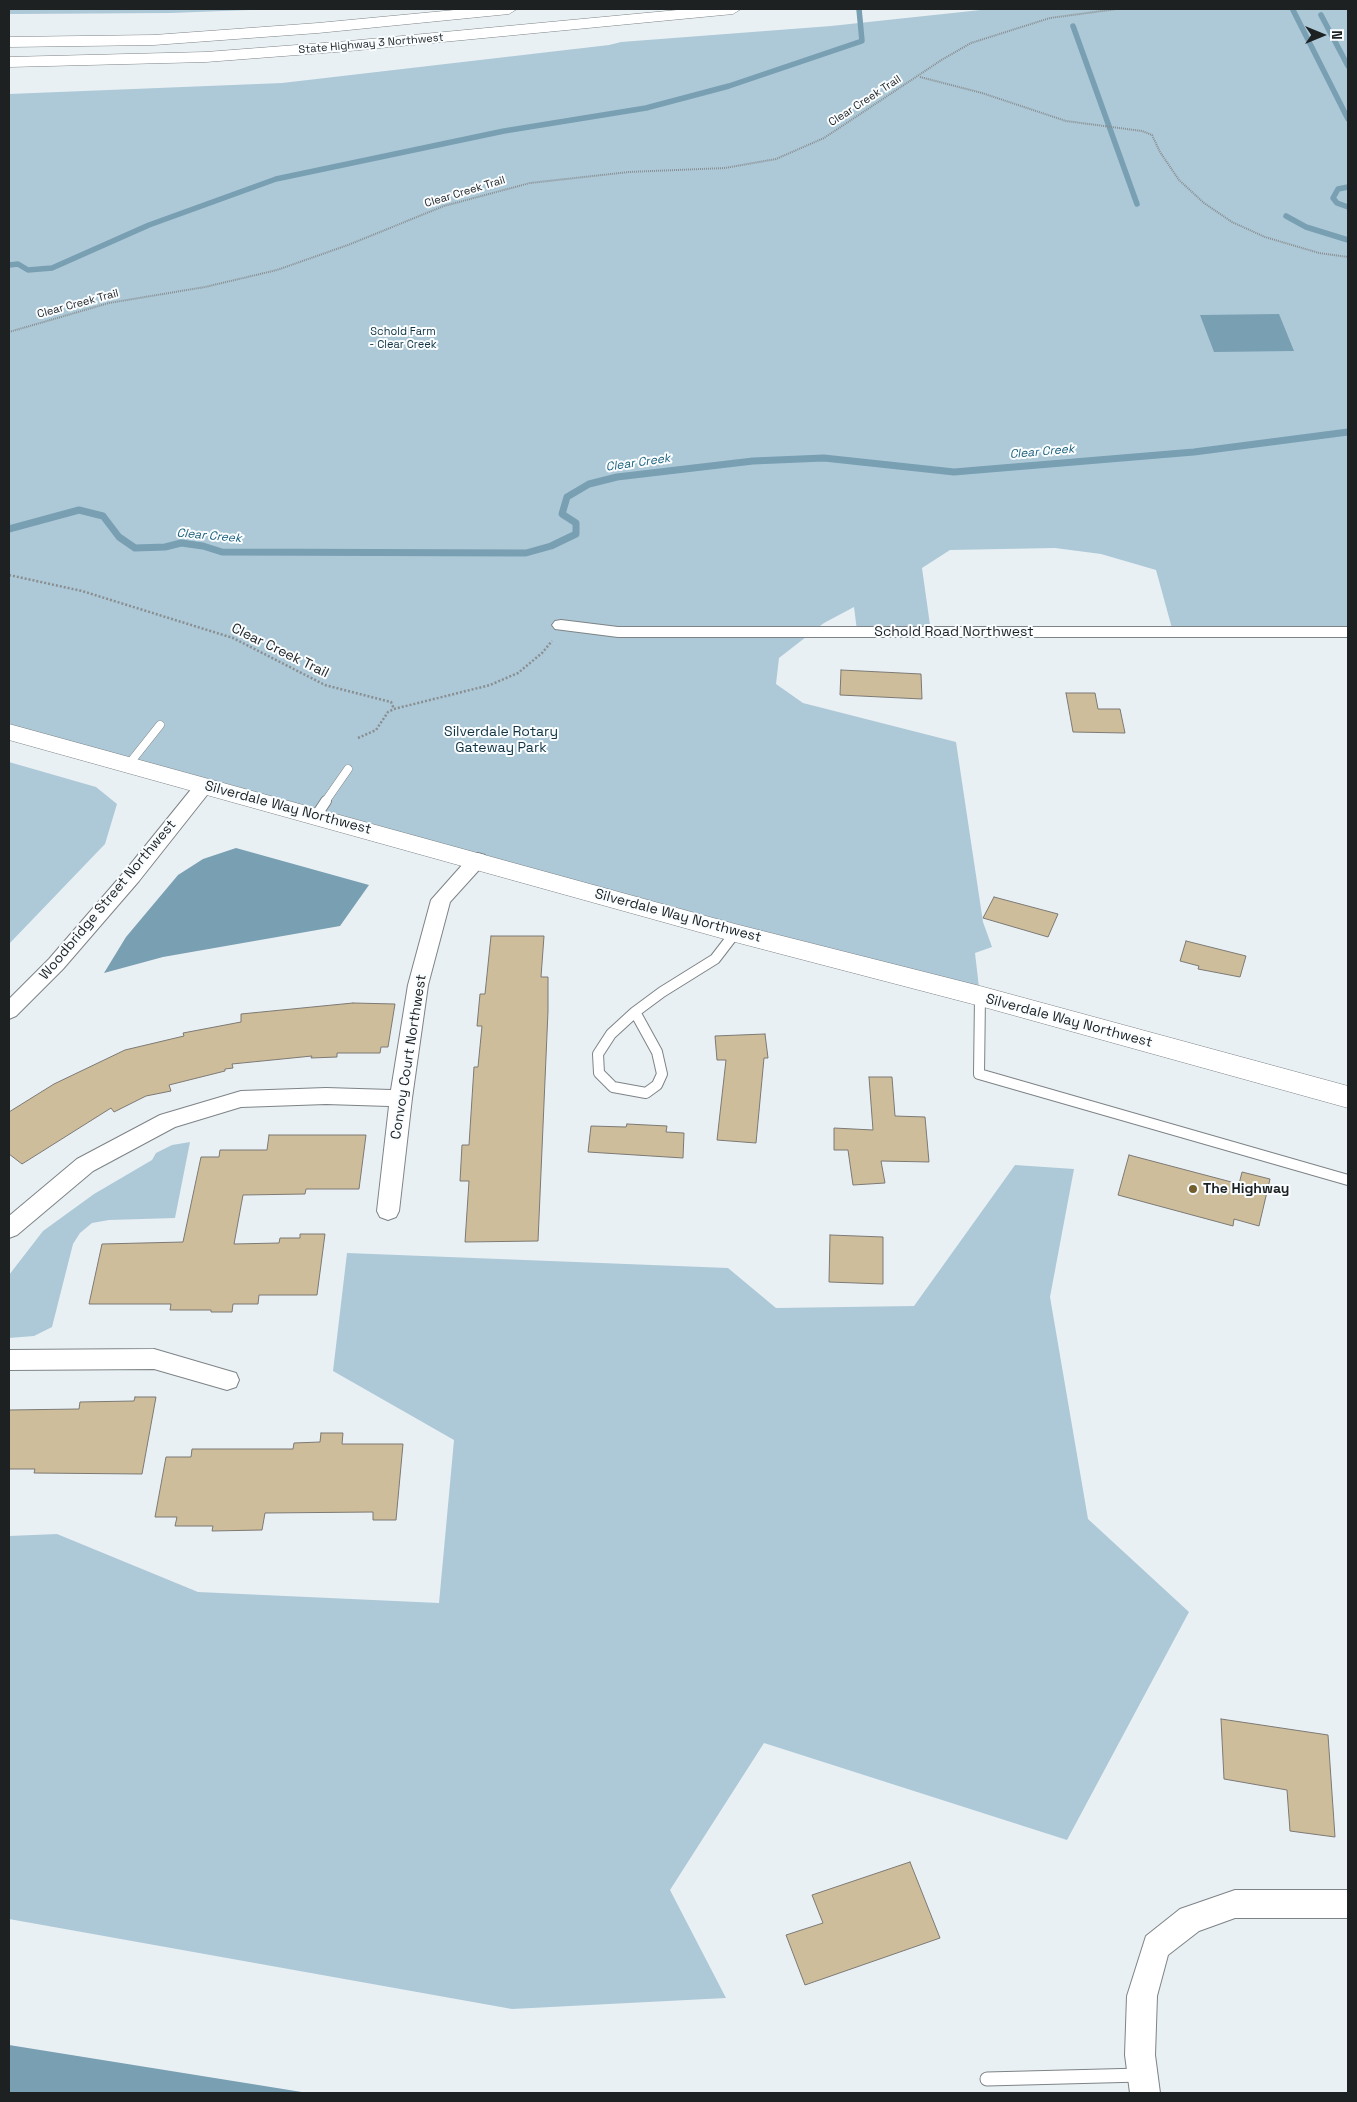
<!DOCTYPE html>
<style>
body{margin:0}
#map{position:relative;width:1357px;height:2102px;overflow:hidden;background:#e9f0f4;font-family:"Space Grotesk",sans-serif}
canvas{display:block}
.frame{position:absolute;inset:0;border:10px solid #1e2122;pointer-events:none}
.north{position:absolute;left:1297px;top:10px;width:50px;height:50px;-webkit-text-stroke:4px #f9fdff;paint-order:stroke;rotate:90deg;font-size:14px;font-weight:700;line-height:20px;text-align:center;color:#1e2122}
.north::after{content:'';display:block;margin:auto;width:18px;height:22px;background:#1e2122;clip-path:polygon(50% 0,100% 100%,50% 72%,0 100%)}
</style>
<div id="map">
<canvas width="1357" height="2102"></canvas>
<div class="frame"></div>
<div class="north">N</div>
</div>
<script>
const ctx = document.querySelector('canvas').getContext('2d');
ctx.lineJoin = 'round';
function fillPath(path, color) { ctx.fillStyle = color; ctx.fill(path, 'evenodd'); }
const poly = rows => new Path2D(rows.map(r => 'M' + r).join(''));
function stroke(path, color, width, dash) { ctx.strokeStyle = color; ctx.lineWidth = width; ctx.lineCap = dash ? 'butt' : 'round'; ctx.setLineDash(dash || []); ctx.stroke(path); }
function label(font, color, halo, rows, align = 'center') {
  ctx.font = font + ' "Space Grotesk",sans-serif'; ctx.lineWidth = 4; ctx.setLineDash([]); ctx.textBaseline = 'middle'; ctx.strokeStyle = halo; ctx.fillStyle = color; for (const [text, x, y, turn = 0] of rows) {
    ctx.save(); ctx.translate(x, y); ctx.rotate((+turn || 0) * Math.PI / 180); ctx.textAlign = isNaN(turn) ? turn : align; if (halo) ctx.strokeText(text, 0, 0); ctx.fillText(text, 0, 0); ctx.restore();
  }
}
fillPath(poly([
 [9,9,276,9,171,13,14,14,9,14],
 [990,9,1348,9,1348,632,1173,632,1156,570,1101,554,1055,548,950,550,922,568,931,632,857,631,854,607,824,623,779,658,776,684,803,703,956,742,983,922,992,947,975,953,980,996,9,732,9,94,282,83,609,45,621,42,831,26],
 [9,762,96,787,117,804,105,844,9,944],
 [190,1142,175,1218,109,1220,92,1223,80,1233,73,1244,52,1327,34,1336,9,1338,9,1275,43,1231,94,1194,152,1160,156,1153,172,1145],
 [1015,1165,1074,1169,1050,1297,1088,1519,1189,1612,1067,1840,764,1743,670,1890,726,1998,512,2009,9,1919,9,1536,57,1534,198,1592,439,1603,454,1440,333,1371,347,1253,728,1268,776,1308,914,1306]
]), '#adc9d7');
fillPath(poly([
 [1279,314,1294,351,1214,352,1200,315],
 [236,848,369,885,340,926,163,957,104,973,126,937,178,875,203,859],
 [9,2045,308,2093,9,2093]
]), '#799fb2');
stroke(poly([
 [1293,10,1348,119],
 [1321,15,1348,66],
 [1073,26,1137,204],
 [1348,187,1338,189,1333,198,1337,203,1348,207],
 [1286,216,1306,227,1348,240],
 [9,265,18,264,28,270,52,268,149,225,276,179,504,131,646,108,729,86,862,41,859,9]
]), '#799fb2', 5.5);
stroke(poly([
 [9,529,79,510,103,516,119,537,135,548,165,547,181,543,203,546,222,552,526,553,551,546,576,534,576,523,562,514,567,497,589,484,617,477,753,461,824,458,954,472,1194,452,1348,432]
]), '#799fb2', 7);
const building = poly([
 [841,670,921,674,922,699,840,695,841,670],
 [1066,693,1095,693,1098,709,1120,709,1125,733,1073,732,1066,693],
 [994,897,1058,914,1048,937,983,918,994,897],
 [491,936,544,936,541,977,548,977,548,1011,538,1241,465,1242,469,1181,460,1181,462,1145,469,1145,474,1067,478,1067,482,1026,477,1026,480,994,485,994,491,936],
 [1186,941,1246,956,1240,977,1198,969,1199,966,1180,961,1186,941],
 [353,1003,395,1004,388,1047,381,1047,380,1053,337,1053,337,1057,311,1058,312,1056,232,1064,233,1068,225,1069,225,1071,169,1085,171,1091,146,1096,114,1112,111,1108,22,1164,9,1154,9,1112,54,1084,125,1050,184,1036,183,1033,241,1022,241,1014,353,1003],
 [765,1034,768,1058,764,1058,756,1143,717,1140,726,1060,717,1060,715,1036,765,1034],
 [869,1077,892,1077,895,1116,925,1117,929,1162,881,1161,885,1183,853,1185,848,1150,834,1150,834,1128,873,1130,869,1077],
 [627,1124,667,1126,666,1132,684,1133,683,1158,588,1152,591,1126,626,1127,627,1124],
 [269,1135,366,1135,359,1189,306,1189,305,1194,243,1195,234,1244,279,1243,280,1238,300,1238,300,1234,325,1234,317,1295,259,1295,258,1304,233,1304,232,1312,211,1312,211,1310,170,1310,171,1304,89,1304,102,1244,183,1242,201,1157,219,1157,220,1150,267,1150,269,1135],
 [1129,1155,1239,1184,1242,1172,1270,1179,1259,1226,1234,1219,1233,1226,1118,1195,1129,1155],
 [830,1235,883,1237,883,1284,829,1282,830,1235],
 [135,1397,156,1397,142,1474,34,1473,35,1469,9,1469,9,1410,79,1409,80,1402,134,1401,135,1397],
 [321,1433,343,1433,342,1444,403,1444,396,1520,373,1520,373,1512,265,1513,262,1530,212,1531,213,1526,175,1526,177,1517,155,1517,166,1457,191,1457,192,1449,293,1449,294,1443,320,1442,321,1433],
 [1221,1719,1328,1735,1335,1837,1290,1831,1287,1790,1224,1779,1221,1719],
 [910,1862,940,1938,805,1985,786,1935,823,1923,812,1895,910,1862]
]);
fillPath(building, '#cdbd9b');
stroke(building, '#7c7974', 1);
const serviceFar2 = poly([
 [129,764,160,725],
 [325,802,348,769]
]);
const serviceFar1 = poly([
 [316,816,326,801],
 [980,996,979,1074,1348,1180],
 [635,1012,657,1052,662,1074,657,1085,646,1093,613,1087,599,1073,598,1054,611,1034,635,1012],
 [635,1012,662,992,715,959,735,933]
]);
const service = poly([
 [987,2079,1141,2075]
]);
const minor = poly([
 [561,620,618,627,1348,627,1348,637,618,637,555,629,552,625,555,621,561,620],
 [204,780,211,782,213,786,211,790,139,881,63,969,16,1016,9,1019,9,999,49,959,125,871,197,782,204,780],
 [478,853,485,855,488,860,450,902,428,985,412,1098,399,1211,396,1217,388,1220,380,1217,377,1211,389,1106,326,1104,241,1107,175,1127,93,1171,17,1235,9,1238,9,1216,77,1159,160,1115,241,1091,326,1088,391,1090,408,985,431,900,471,855,478,853],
 [154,1349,236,1373,239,1380,236,1387,227,1390,154,1369,9,1370,9,1350,154,1349],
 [1235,1890,1348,1890,1348,1918,1235,1918,1199,1931,1168,1955,1157,1996,1155,2055,1160,2093,1130,2093,1125,2055,1127,1996,1146,1936,1180,1909,1235,1890]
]);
const secondary = poly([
 [9,724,735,924,980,986,1348,1086,1348,1108,980,1006,735,942,9,740,9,724]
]);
const motorway = poly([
 [465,9,517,9,509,14,318,33,154,45,9,47,9,37,154,35,318,23,465,9],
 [688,9,741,9,733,14,349,51,206,62,9,67,9,57,206,52,349,41,688,9]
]);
stroke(serviceFar2, '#7d8386', 9);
stroke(serviceFar1, '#7d8386', 12);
stroke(service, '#7d8386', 15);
stroke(minor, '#7d8386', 2);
stroke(secondary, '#7d8386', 1);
stroke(motorway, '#7d8386', 1);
stroke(poly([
 [920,77,982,93,1066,121,1142,131,1152,135,1160,152,1179,180,1204,203,1232,222,1265,237,1319,253,1348,257],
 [9,332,109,303,205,287,277,270,348,245,444,206,530,183,629,172,725,168,776,159,824,138,943,59,971,43,1050,18,1117,9]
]), '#898e91', 2, [1, 1]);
stroke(poly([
 [9,575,82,591,233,638,325,685,391,702,394,709],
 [358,738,376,730,388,712,394,709,490,685,518,673,542,653,552,641]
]), '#898e91', 2.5, [2, 2]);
stroke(serviceFar2, '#fff', 8);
stroke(serviceFar1, '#fff', 10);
stroke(service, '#fff', 13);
fillPath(minor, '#fff');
fillPath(secondary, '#fff');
fillPath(motorway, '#fff');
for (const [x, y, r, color] of [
 [1193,1189,5,"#735e2d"]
]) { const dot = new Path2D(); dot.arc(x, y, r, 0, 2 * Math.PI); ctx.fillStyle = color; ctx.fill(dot); stroke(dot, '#f9fdff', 2); }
label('11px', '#1e2122', '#f9fdff', [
 ["State Highway 3 Northwest",371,44,-5],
 ["Clear Creek Trail",865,101,-33],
 ["Clear Creek Trail",465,192,-17],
 ["Clear Creek Trail",78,304,-15]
]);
label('11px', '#113342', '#f9fdff', [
 ["Schold Farm",403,332],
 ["- Clear Creek",403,345]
]);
label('italic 12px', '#1a5e7a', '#f9fdff', [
 ["Clear Creek",1042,452,-5],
 ["Clear Creek",638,463,-8],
 ["Clear Creek",209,536,5]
]);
label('14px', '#1e2122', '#f9fdff', [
 ["Schold Road Northwest",954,632],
 ["Clear Creek Trail",280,651,26],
 ["Silverdale Way Northwest",288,808,15],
 ["Woodbridge Street Northwest",108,900,-50],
 ["Silverdale Way Northwest",678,916,15],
 ["Silverdale Way Northwest",1069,1021,15],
 ["Convoy Court Northwest",409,1057,-81]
]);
label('14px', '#113342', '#f9fdff', [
 ["Silverdale Rotary",501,732],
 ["Gateway Park",501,748]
]);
label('bold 14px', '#1e2122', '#f9fdff', [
 ["The Highway",1203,1189]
], 'left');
</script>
